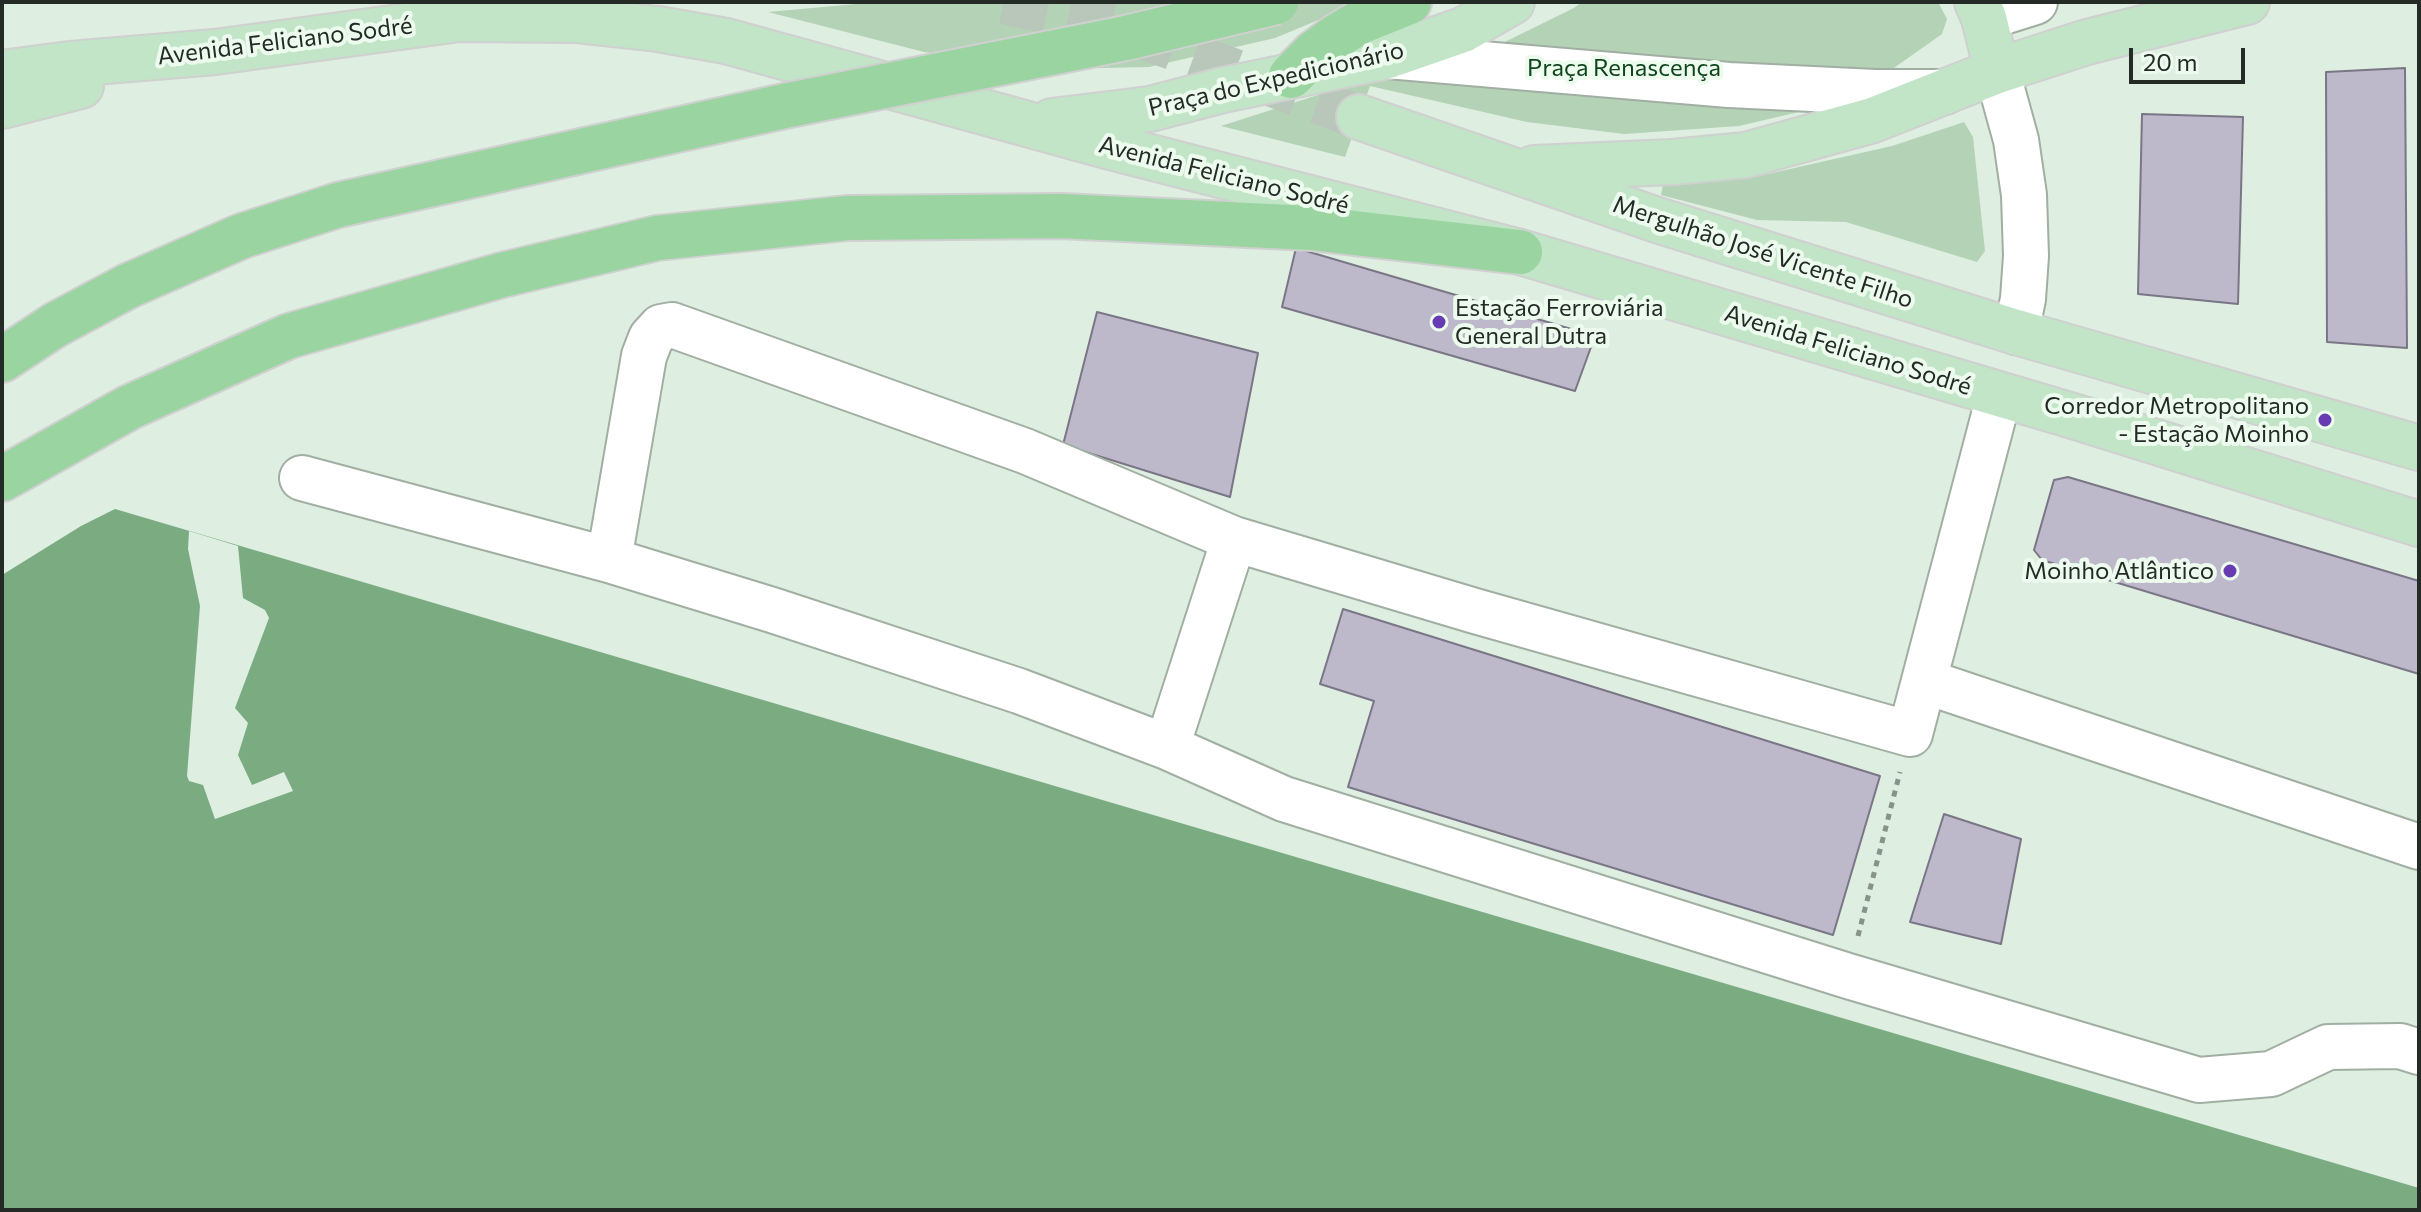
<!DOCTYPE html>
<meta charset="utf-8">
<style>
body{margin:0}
#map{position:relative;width:2421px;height:1212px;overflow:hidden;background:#deeee0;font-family:Commissioner,sans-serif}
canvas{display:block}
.frame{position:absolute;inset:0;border:4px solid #242a25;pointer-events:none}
.scale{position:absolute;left:2129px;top:48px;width:116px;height:36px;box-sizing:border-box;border:4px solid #242a25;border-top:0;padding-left:10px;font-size:24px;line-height:28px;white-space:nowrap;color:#242a25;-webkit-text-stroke:6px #ecfbed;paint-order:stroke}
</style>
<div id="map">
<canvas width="2421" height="1212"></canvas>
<div class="frame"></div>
<div class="scale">20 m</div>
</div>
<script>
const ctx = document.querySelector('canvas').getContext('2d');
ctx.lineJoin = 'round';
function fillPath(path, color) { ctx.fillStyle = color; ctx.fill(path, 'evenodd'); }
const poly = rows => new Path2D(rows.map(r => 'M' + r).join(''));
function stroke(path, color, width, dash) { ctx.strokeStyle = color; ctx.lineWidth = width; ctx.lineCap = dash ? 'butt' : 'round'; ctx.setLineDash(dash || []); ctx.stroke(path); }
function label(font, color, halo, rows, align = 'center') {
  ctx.font = font + ' Commissioner,sans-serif'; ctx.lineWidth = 8; ctx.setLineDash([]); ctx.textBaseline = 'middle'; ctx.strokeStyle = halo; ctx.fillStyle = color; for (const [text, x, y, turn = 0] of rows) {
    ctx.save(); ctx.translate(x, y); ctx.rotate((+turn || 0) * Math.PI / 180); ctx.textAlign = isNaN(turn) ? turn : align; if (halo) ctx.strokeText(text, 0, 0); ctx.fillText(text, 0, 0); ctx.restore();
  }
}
fillPath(poly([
 [878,2,1362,2,1275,38,1149,67,1053,69,924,52,768,12],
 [1582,2,1938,2,1947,19,1942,34,1874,82,1858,98,1739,126,1624,134,1527,122,1370,86,1345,157,1221,126,1368,79,1472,58,1574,8],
 [1964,122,1973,137,1985,251,1977,262,1846,222,1757,220,1661,195,1663,185,1750,178,1892,146]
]), '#b4d2b6');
fillPath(poly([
 [115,509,2419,1188,2419,1210,2,1210,2,575,81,526]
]), '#7bac81');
fillPath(poly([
 [189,531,238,546,243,598,265,610,269,618,235,708,248,723,238,755,252,785,284,772,293,791,215,819,203,785,189,781,187,776,200,606,188,549]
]), '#deeee0');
const building = poly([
 [2405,68,2407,348,2327,342,2326,72,2405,68],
 [2142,114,2243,117,2238,304,2138,294,2142,114],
 [1296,248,1595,336,1575,391,1282,307,1296,248],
 [1097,312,1258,353,1230,497,1063,445,1097,312],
 [2068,477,2419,581,2419,674,2042,560,2034,550,2054,480,2068,477],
 [1343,609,1880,776,1833,935,1348,787,1374,701,1320,684,1343,609],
 [1944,814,2021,839,2001,944,1910,922,1944,814]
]);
fillPath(building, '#bdb9ca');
stroke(building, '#7a7686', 2);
stroke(poly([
 [1004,2,1113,26,1359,117]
]), '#b9c7bb', 44, [44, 22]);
const minor = poly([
 [1984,18,2035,2],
 [1388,56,1729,85,1875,92,1944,92],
 [1997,71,2016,140,2024,195,2026,256,2023,299,2016,332],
 [302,478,609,560,772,610,1019,691,1167,747,1284,799,1848,976,2199,1080,2271,1074,2328,1047,2400,1046,2419,1052],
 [609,560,644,356,651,338,661,327,672,325,1025,451,1234,539,1475,611,1910,734,1999,396],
 [1924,681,2419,847],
 [1167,747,1234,539]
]);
const major = poly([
 [1977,2,1984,18,1997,71],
 [2,73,70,64,215,52,459,19,575,20,658,29,726,41,1107,146,1520,252,2073,416,2419,524],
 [2,106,81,86],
 [1359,117,1657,220,2016,332,2419,448],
 [1052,121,1150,109,1223,90,1388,56,1463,30,1512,2],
 [1534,168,1672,162,1746,155,1873,120,1997,71,2087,42,2247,2]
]);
const highway = poly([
 [1291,76,1314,53,1337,36,1362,21,1409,2],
 [2,360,55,325],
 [2,479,130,407,289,336,502,275,657,238,847,218,1061,216,1311,228,1520,252]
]);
stroke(minor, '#a1afa2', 48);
stroke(major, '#cfd0cf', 48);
stroke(highway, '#cfd0cf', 48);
stroke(poly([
 [1858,936,1900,772]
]), '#879288', 5, [6, 6]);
stroke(minor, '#fff', 44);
stroke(major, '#c2e5c7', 44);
stroke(highway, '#9ad4a1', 44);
const highwayBridge = poly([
 [55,325,128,286,242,236,338,205,789,105,1126,38,1276,2]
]);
stroke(highwayBridge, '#cfd0cf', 48, []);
stroke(highwayBridge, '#9ad4a1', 44);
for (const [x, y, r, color] of [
 [1439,322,8,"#693bb2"],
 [2325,420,8,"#693bb2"],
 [2230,571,8,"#693bb2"]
]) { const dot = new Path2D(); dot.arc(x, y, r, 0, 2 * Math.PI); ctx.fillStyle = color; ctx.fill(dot); stroke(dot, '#ecfbed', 3); }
label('24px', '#242a25', '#ecfbed', [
 ["Avenida Feliciano Sodré",285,41,-7],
 ["Praça do Expedicionário",1276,79,-13],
 ["Avenida Feliciano Sodré",1224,175,14],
 ["Mergulhão José Vicente Filho",1763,252,18],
 ["Avenida Feliciano Sodré",1848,350,17]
]);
label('24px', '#0e451c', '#ecfbed', [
 ["Praça Renascença",1624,68]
]);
label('24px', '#242a25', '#ecfbed', [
 ["Estação Ferroviária",1455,308,"left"],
 ["General Dutra",1455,336,"left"],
 ["Corredor Metropolitano",2309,406],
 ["- Estação Moinho",2309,434],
 ["Moinho Atlântico",2214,571]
], 'right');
</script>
